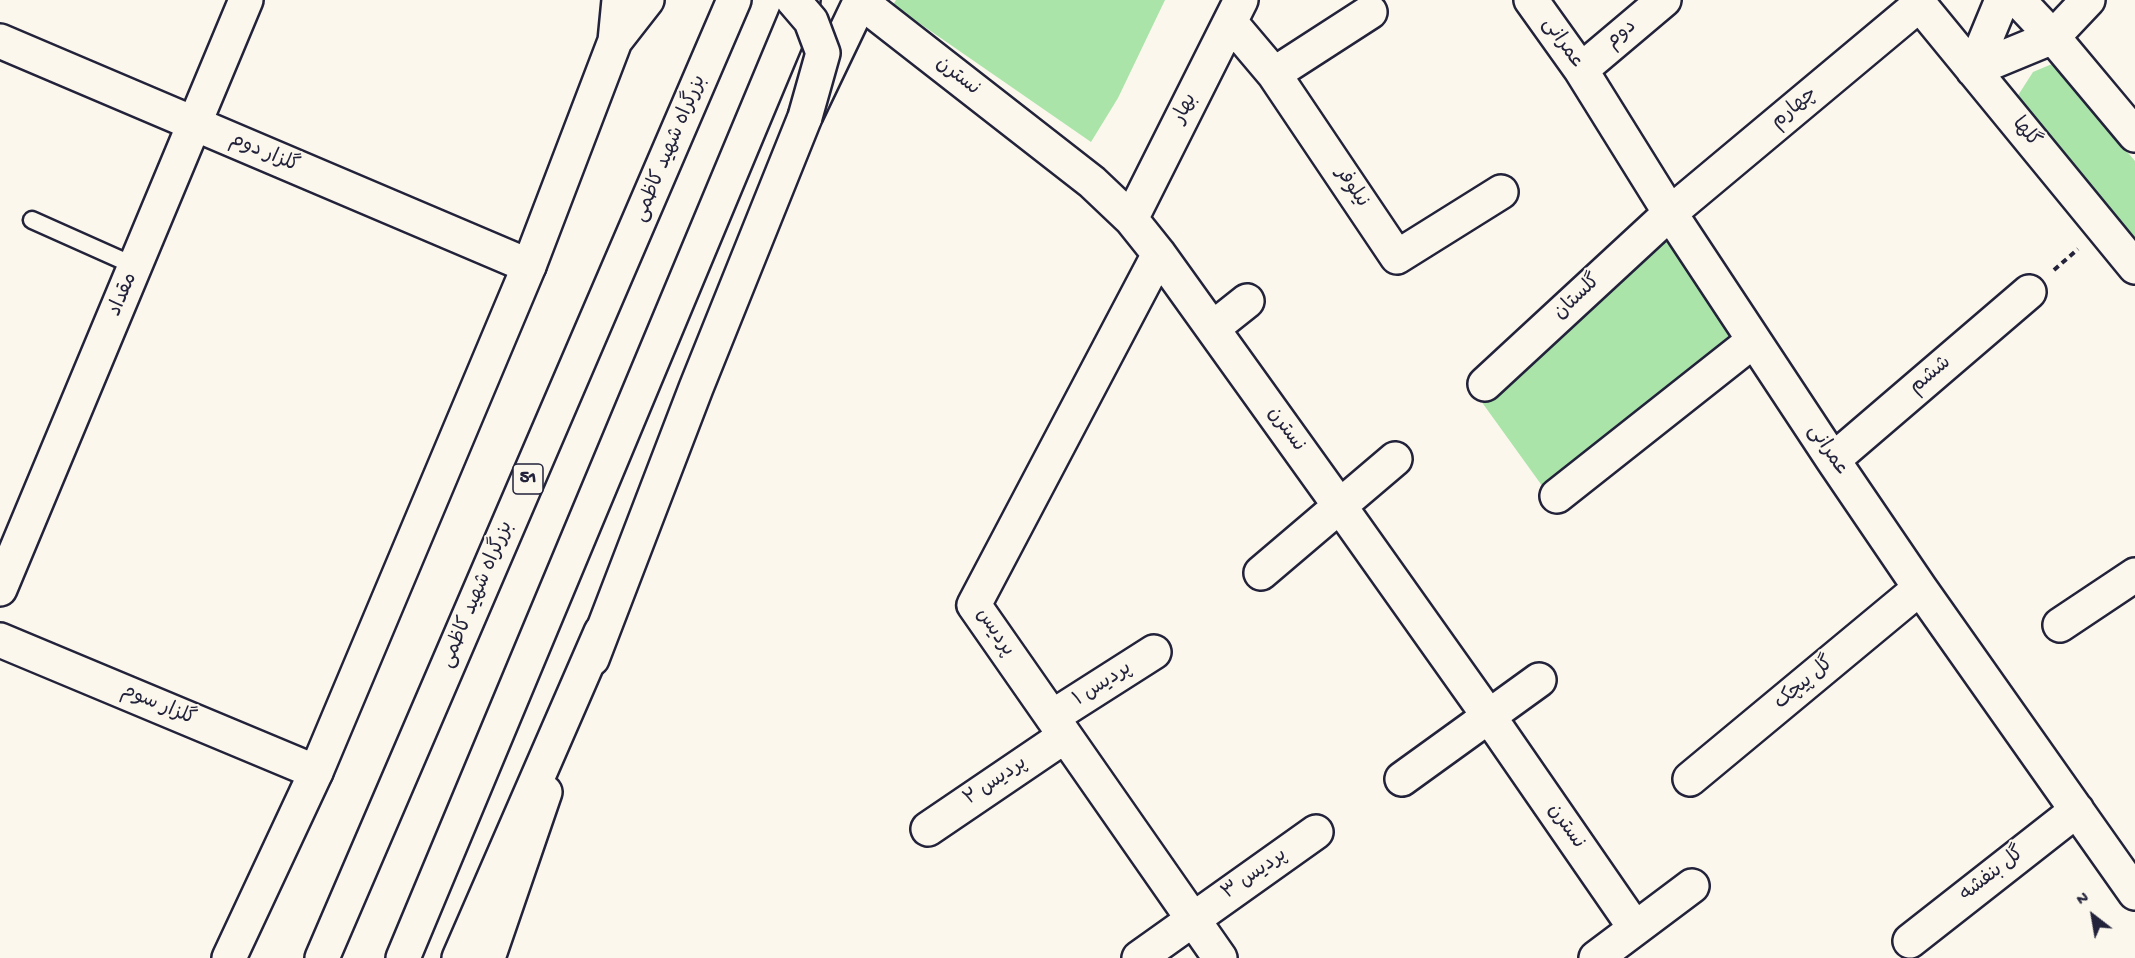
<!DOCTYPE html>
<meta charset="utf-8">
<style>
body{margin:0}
#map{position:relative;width:2135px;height:958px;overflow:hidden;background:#fbf7ec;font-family:"Gochi Hand",sans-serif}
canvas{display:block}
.north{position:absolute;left:2063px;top:886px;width:60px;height:60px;-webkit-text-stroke:4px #fbf7ec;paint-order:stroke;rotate:329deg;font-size:16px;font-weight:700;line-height:24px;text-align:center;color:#22223b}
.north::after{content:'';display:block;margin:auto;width:21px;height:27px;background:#22223b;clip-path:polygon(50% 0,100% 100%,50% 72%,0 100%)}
</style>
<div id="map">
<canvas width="2135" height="958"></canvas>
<div class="north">N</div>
</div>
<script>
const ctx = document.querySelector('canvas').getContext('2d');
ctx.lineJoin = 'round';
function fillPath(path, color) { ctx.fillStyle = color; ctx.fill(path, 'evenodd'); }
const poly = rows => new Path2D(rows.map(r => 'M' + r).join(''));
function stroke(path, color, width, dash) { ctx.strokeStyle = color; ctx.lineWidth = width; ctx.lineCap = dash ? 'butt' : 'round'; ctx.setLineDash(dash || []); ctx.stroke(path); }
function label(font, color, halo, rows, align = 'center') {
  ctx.font = font + ' "Gochi Hand","Playpen Sans Arabic",sans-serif'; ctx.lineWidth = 4.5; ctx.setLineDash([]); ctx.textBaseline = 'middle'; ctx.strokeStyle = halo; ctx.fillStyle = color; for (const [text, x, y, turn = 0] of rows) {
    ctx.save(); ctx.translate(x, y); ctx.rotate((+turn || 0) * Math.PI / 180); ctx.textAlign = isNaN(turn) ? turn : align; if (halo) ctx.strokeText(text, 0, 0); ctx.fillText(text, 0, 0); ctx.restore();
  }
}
fillPath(poly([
 [896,0,1165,0,1118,98,1091,142,893,5],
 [2052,64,2135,161,2135,239,2017,97,2033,72],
 [1669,232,1739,339,1548,494,1481,401]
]), '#aae4a9');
const lane = poly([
 [32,220,135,266]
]);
const street = poly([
 [1531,0,1581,70,1670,213,1833,460,1920,588,2135,893],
 [860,1,1092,182,1131,219,1159,254,1339,505,1488,715,1635,928],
 [1230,22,1274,74,1397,257,1501,192],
 [0,41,529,266],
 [1581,70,1664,0],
 [1274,74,1370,12],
 [1131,219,1241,0],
 [1159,254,974,605,1220,958],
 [1213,328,1247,301],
 [1485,384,1670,213,1920,4],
 [1833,460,2029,292],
 [1557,496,1753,341],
 [1261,573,1395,459],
 [0,589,246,0],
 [2060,625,2135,575],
 [0,640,316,772],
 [1052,717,1154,652],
 [1402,779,1539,680],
 [1690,779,1920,588],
 [928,829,1065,736],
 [1910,941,2077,810],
 [1139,958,1316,832],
 [1596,958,1692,886]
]);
const secondary = poly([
 [1916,0,2135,267],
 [2018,0,2053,37,2135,135],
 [1973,70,2053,37,2088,0],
 [1973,70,2002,0]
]);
const primary = poly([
 [615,41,647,0],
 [592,659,696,388,805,117,861,0],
 [229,958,316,772,529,266,615,41,619,0],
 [488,958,545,792]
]);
const highway = poly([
 [322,958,734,0],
 [403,958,803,0],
 [459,958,601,632]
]);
stroke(lane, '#22223b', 21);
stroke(street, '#22223b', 38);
stroke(secondary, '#22223b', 38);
stroke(primary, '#22223b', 38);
stroke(highway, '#22223b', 38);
stroke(poly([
 [2054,270,2078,249]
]), '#22223b', 4, [6, 4.5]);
stroke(lane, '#fbf7ec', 16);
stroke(street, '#fbf7ec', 33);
stroke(secondary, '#fbf7ec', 33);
stroke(primary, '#fbf7ec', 33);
stroke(highway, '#fbf7ec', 33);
const primaryBridge = poly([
 [793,0,811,21,823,53,805,117]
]);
stroke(primaryBridge, '#22223b', 38, []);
stroke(primaryBridge, '#fbf7ec', 33);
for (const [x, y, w] of [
 [528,479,30]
]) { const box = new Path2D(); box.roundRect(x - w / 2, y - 15, w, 30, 4.5); ctx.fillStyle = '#fbf7ec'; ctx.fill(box); stroke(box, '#22223b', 1.5); }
label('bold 18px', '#22223b', null, [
 ["51",528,479]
]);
label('20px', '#22223b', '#fbf7ec', [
 ["دوم",1622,35,-40],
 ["عمرانی",1562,44,55],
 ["نسترن",957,77,38],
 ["بهار",1186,109,-63],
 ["چهارم",1795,109,-40],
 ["گلها",2025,133,51],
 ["بزرگراه شهید کاظمی",671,149,-67],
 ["گلزار دوم",264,154,23],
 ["نیلوفر",1351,188,56],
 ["مقداد",124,295,-67],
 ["گلستان",1578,298,-43],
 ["ششم",1931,376,-40],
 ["نسترن",1285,430,54],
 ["عمرانی",1827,451,56],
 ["بزرگراه شهید کاظمی",478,595,-67],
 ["پردیس",994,633,56],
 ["گل پیچک",1805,684,-40],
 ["پردیس ۱",1103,685,-33],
 ["گلزار سوم",158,706,23],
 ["پردیس ۲",996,782,-34],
 ["نسترن",1565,827,55],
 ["پردیس ۳",1255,875,-35],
 ["گل بنفشه",1993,875,-38]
]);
</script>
